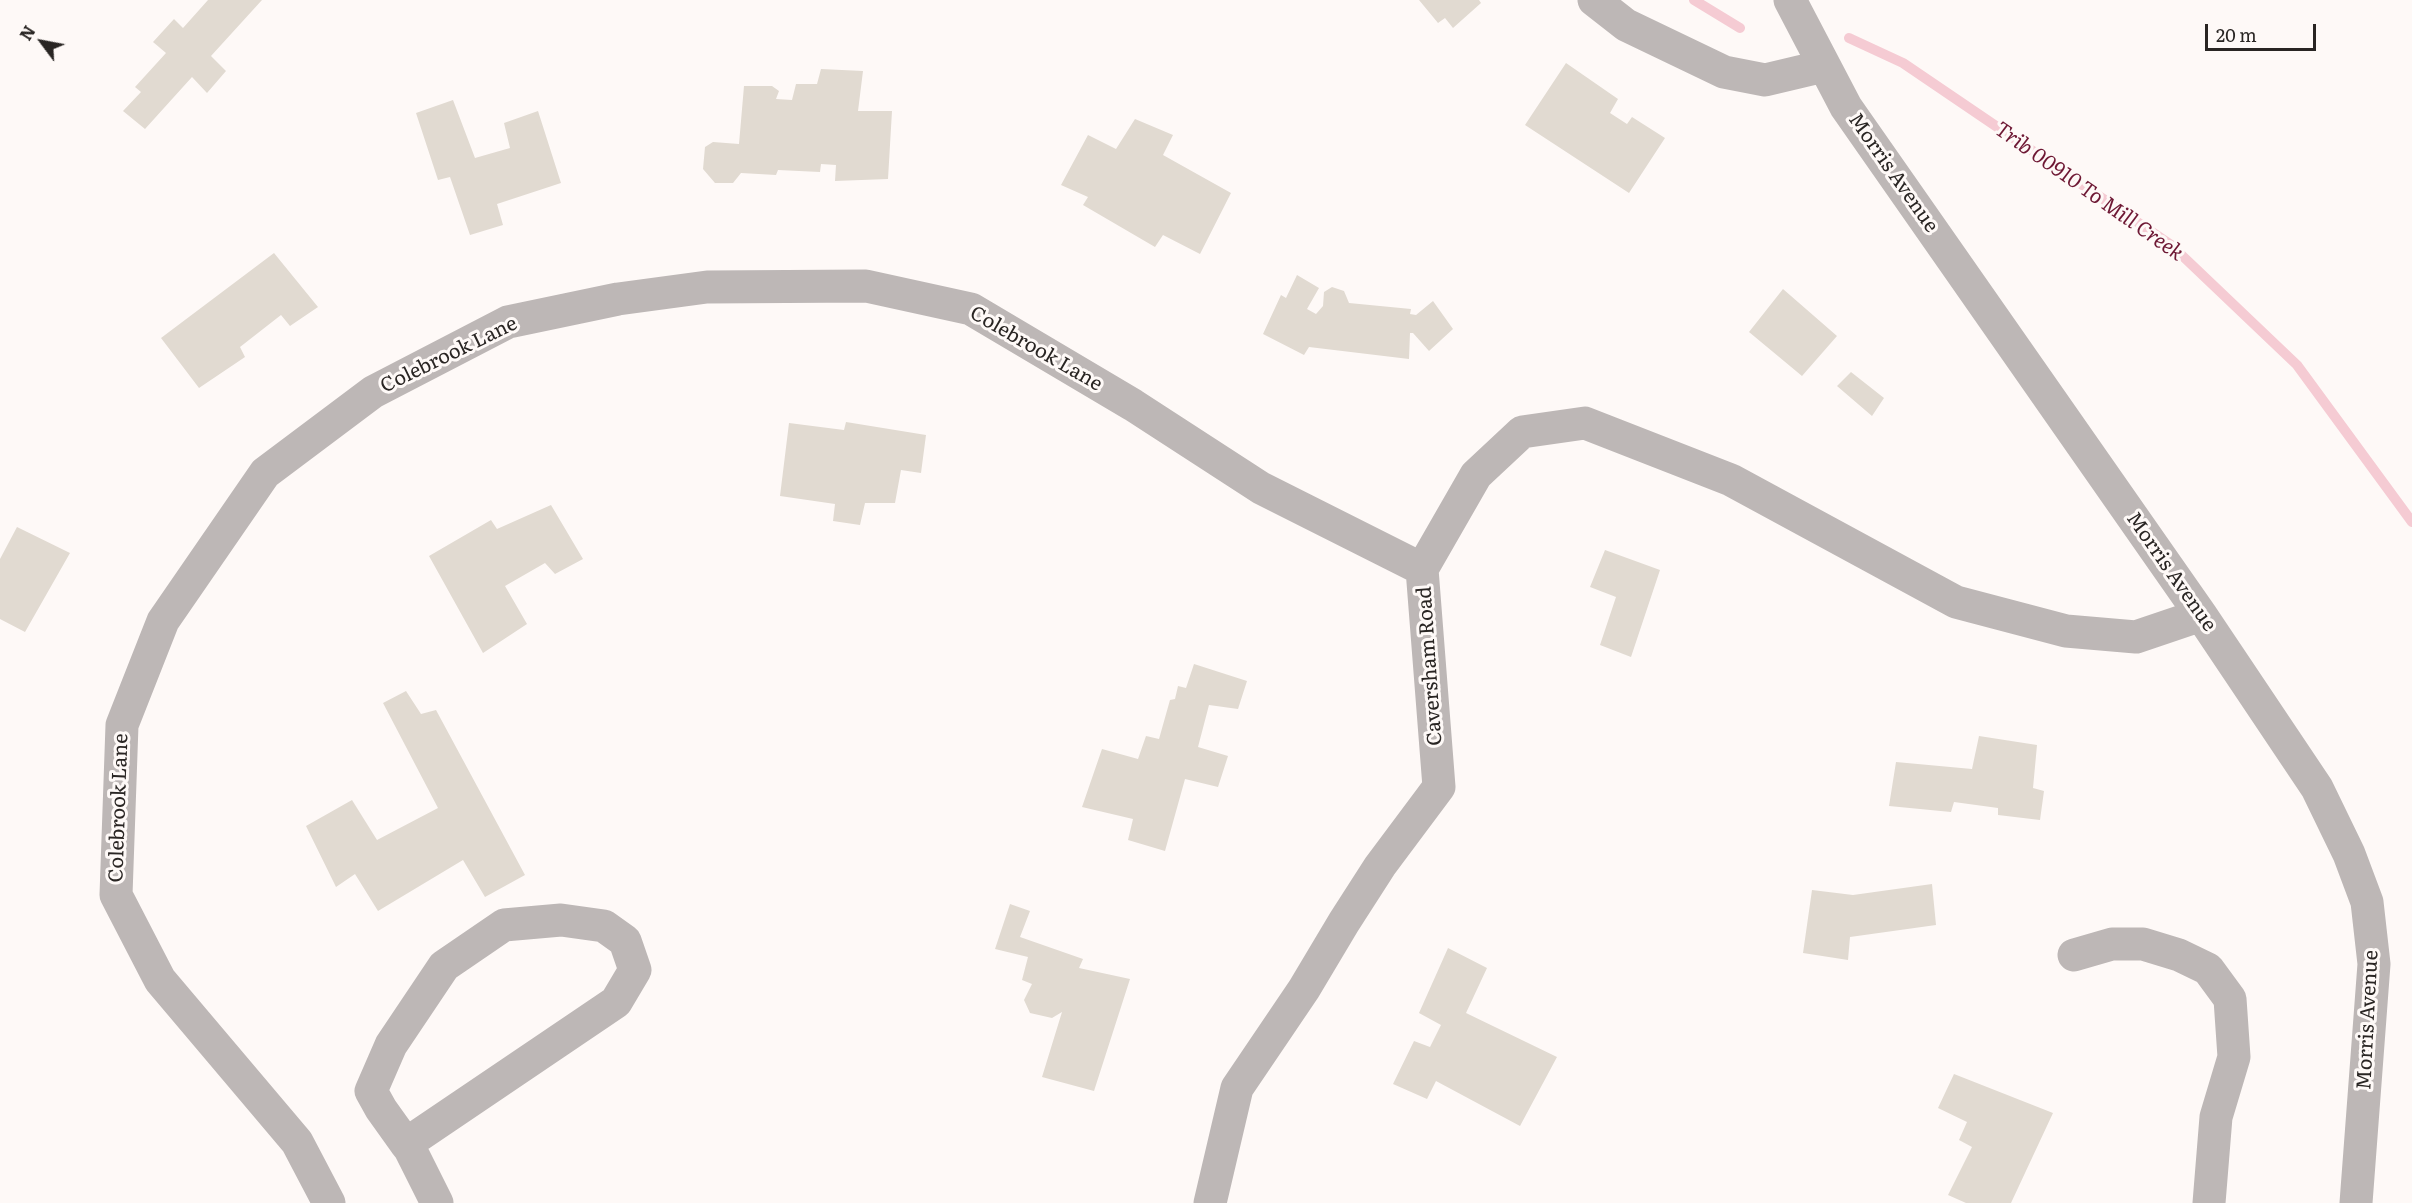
<!DOCTYPE html>
<style>
body{margin:0}
#map{position:relative;width:2412px;height:1203px;overflow:hidden;background:#fef9f7;font-family:Literata,serif}
canvas{display:block}
.north{position:absolute;left:12px;top:12px;width:60px;height:60px;-webkit-text-stroke:4px #fef9f7;paint-order:stroke;rotate:302deg;font-size:16px;font-weight:700;line-height:24px;text-align:center;color:#292523}
.north::after{content:'';display:block;margin:auto;width:21px;height:27px;background:#292523;clip-path:polygon(50% 0,100% 100%,50% 72%,0 100%)}
.scale{position:absolute;left:2205px;top:24px;width:111px;height:27px;box-sizing:border-box;border:3px solid #292523;border-top:0;padding-left:8px;font-size:18px;line-height:21px;white-space:nowrap;color:#292523;-webkit-text-stroke:4px #fef9f7;paint-order:stroke}
</style>
<div id="map">
<canvas width="2412" height="1203"></canvas>
<div class="north">N</div>
<div class="scale">20 m</div>
</div>
<script>
const ctx = document.querySelector('canvas').getContext('2d');
ctx.lineJoin = 'round';
const poly = rows => new Path2D(rows.map(r => 'M' + r).join(''));
function stroke(path, color, width, dash) { ctx.strokeStyle = color; ctx.lineWidth = width; ctx.lineCap = dash ? 'butt' : 'round'; ctx.setLineDash(dash || []); ctx.stroke(path); }
function fillPath(path, color) { ctx.fillStyle = color; ctx.fill(path, 'evenodd'); }
function label(font, color, halo, rows, align = 'center') {
  ctx.font = font + ' Literata,serif'; ctx.lineWidth = 6; ctx.setLineDash([]); ctx.textBaseline = 'middle'; ctx.strokeStyle = halo; ctx.fillStyle = color; for (const [text, x, y, turn = 0] of rows) {
    ctx.save(); ctx.translate(x, y); ctx.rotate((+turn || 0) * Math.PI / 180); ctx.textAlign = isNaN(turn) ? turn : align; if (halo) ctx.strokeText(text, 0, 0); ctx.fillText(text, 0, 0); ctx.restore();
  }
}
stroke(poly([
 [1694,0,1740,28],
 [1849,38,1903,63,2171,245,2297,365,2412,522]
]), '#f5cbd3', 10);
fillPath(poly([
 [208,0,262,0,211,56,226,71,207,93,192,77,145,129,123,111,141,92,135,87,166,53,153,42,174,19,183,28],
 [1419,0,1479,0,1481,3,1453,28,1445,18,1438,23],
 [1566,63,1618,99,1610,113,1627,124,1632,117,1665,138,1629,193,1525,125],
 [821,69,863,71,858,111,892,111,888,179,835,181,836,165,821,164,820,172,778,170,776,175,741,173,733,183,715,183,703,169,705,147,713,142,739,144,744,86,772,86,779,91,776,99,792,100,796,84,817,84],
 [453,100,475,158,510,148,504,123,538,111,561,183,497,204,503,225,470,235,450,177,438,180,416,113],
 [1135,119,1173,135,1163,155,1231,193,1200,254,1163,235,1155,247,1083,205,1088,197,1061,185,1088,135,1116,149],
 [274,253,318,307,290,326,281,315,240,347,245,357,199,388,161,338],
 [1297,275,1319,288,1307,309,1316,314,1323,306,1324,292,1332,287,1344,291,1349,303,1411,309,1410,314,1416,315,1433,301,1453,329,1429,351,1413,333,1410,333,1409,359,1309,347,1304,355,1263,334,1281,295,1286,298],
 [1783,289,1837,336,1802,376,1749,332],
 [1851,372,1884,398,1872,416,1837,386],
 [846,422,926,435,921,473,901,470,895,503,865,503,860,525,833,521,835,504,780,496,789,423,844,430],
 [551,505,583,559,555,574,545,563,505,586,527,624,483,653,429,556,491,520,497,529],
 [17,527,70,553,25,632,0,619,0,559],
 [1605,550,1660,570,1631,657,1600,645,1616,597,1590,587],
 [1194,664,1247,681,1238,709,1209,705,1198,747,1228,756,1218,787,1185,779,1165,851,1128,840,1133,819,1082,807,1102,749,1138,759,1146,736,1159,739,1170,700,1175,699,1178,686,1186,688],
 [406,691,421,714,436,710,525,875,485,897,463,860,378,911,355,874,336,887,306,826,352,800,377,840,438,808,383,703],
 [1979,736,2037,745,2033,788,2044,791,2040,820,1998,815,1998,808,1954,802,1951,812,1889,806,1896,762,1972,769],
 [1932,884,1936,925,1850,937,1848,960,1803,953,1812,890,1853,895],
 [1010,904,1030,911,1020,937,1083,959,1079,968,1130,979,1094,1091,1042,1077,1062,1012,1052,1018,1030,1013,1024,1000,1032,984,1022,980,1028,957,995,949],
 [1448,948,1487,968,1466,1013,1557,1057,1520,1126,1436,1081,1427,1099,1393,1084,1414,1041,1430,1047,1441,1025,1419,1013],
 [1954,1074,2053,1113,2011,1203,1966,1203,1948,1195,1972,1147,1959,1140,1967,1122,1938,1108]
]), '#e1dad1');
stroke(poly([
 [1594,0,1626,25,1724,72,1765,80,1824,66],
 [1790,0,1846,107,2201,615,2317,788,2349,854,2367,902,2374,964,2356,1203],
 [2074,955,2112,944,2143,944,2179,955,2208,969,2230,999,2234,1057,2216,1117,2209,1203],
 [406,1144,616,1002,635,970,625,941,604,926,561,920,504,925,444,966,391,1045,371,1091,381,1109,406,1144,410,1149,437,1203],
 [329,1203,297,1142,160,980,116,895,122,725,163,621,265,473,373,392,508,322,618,299,707,287,866,286,971,309,1133,405,1261,488,1422,569],
 [1210,1203,1237,1088,1304,989,1344,922,1380,866,1439,787,1422,569,1476,475,1522,432,1585,423,1731,480,1956,602,2066,631,2136,637,2201,615]
]), '#bdb7b6', 33);
label('20px', '#292523', '#fef9f7', [
 ["Morris Avenue",1893,173,55],
 ["Colebrook Lane",1036,349,30],
 ["Colebrook Lane",449,355,-26],
 ["Morris Avenue",2171,572,55],
 ["Caversham Road",1430,666,-94],
 ["Colebrook Lane",119,808,-88],
 ["Morris Avenue",2368,1020,-87]
]);
label('italic 21px', '#6e1834', '#fef9f7', [
 ["Trib 00910 To Mill Creek",2089,192,35]
]);
</script>
